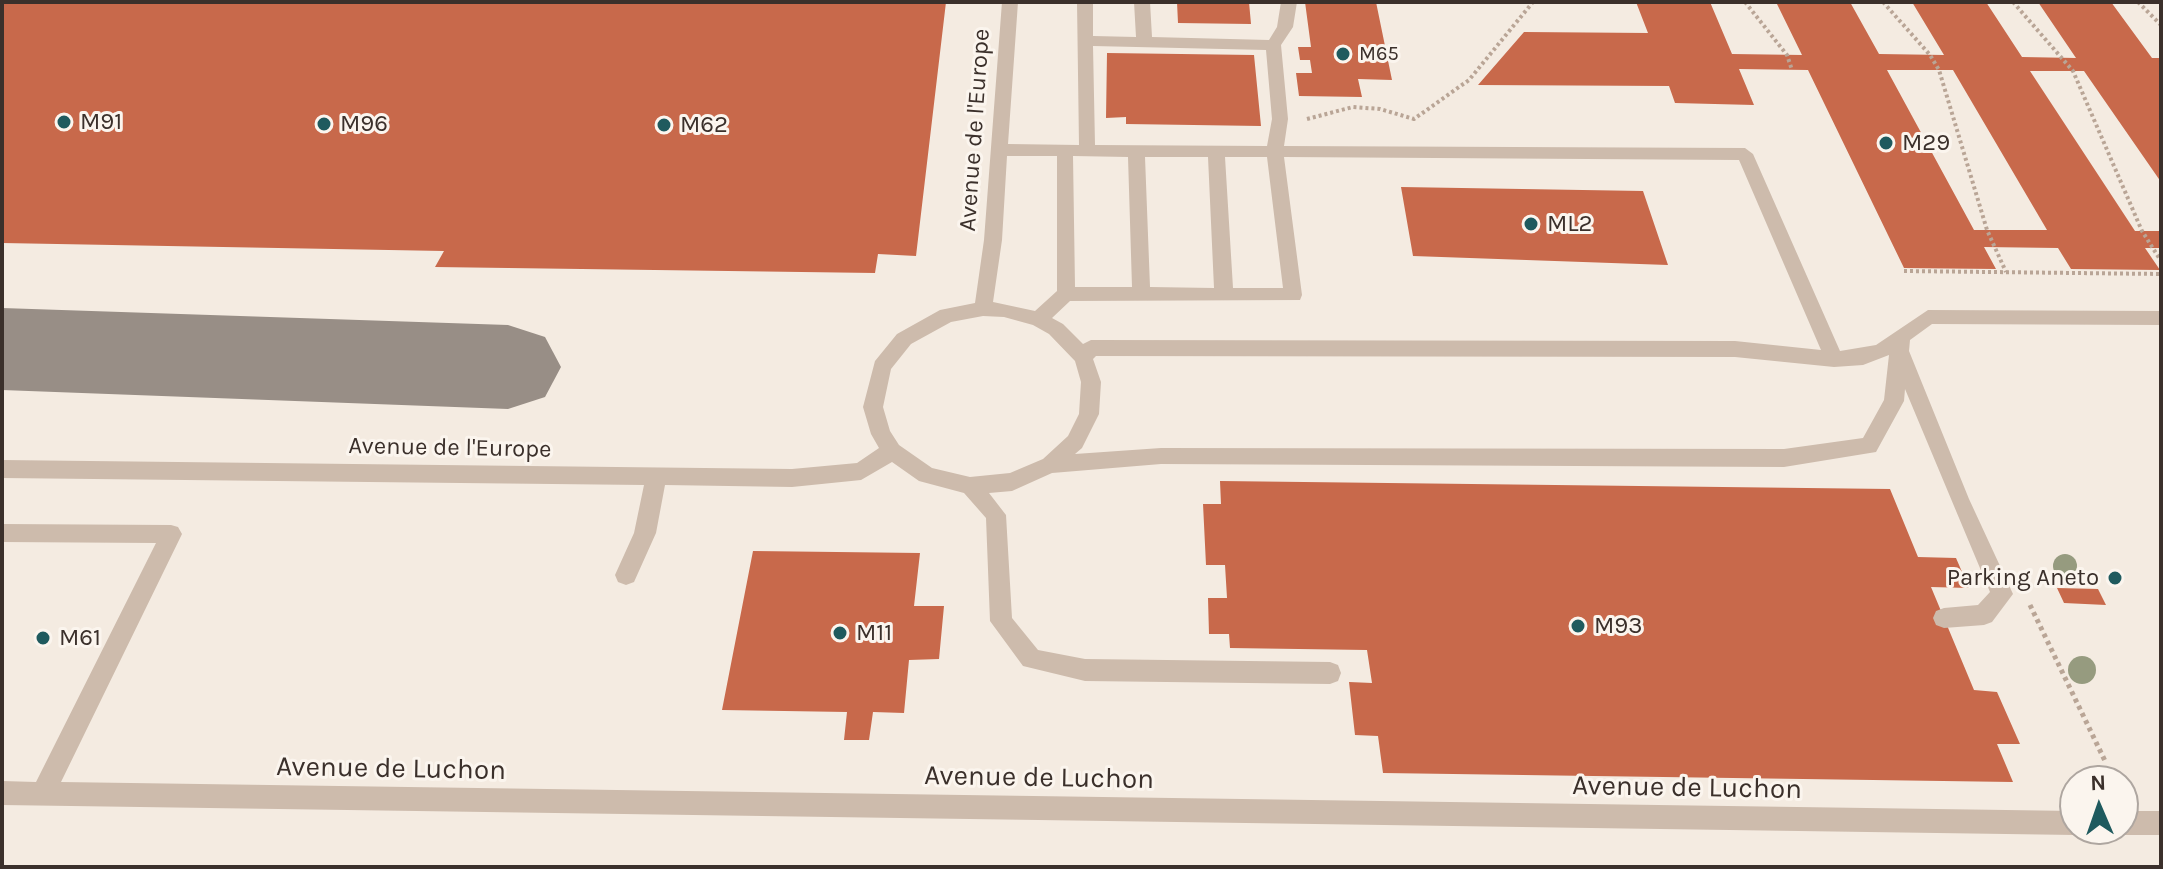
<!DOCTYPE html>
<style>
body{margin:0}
#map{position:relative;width:2163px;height:869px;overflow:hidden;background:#f4ebe1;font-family:Karla,sans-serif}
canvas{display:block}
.frame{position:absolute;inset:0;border:4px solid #3b302b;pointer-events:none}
.north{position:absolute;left:2059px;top:765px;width:80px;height:80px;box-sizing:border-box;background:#fbf5ee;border:2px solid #aea6a0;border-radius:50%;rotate:358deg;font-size:22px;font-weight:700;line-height:32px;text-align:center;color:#3b302b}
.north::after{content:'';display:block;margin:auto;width:28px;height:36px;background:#1f5a5e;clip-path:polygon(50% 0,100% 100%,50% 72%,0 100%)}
</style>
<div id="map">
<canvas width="2163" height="869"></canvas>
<div class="frame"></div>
<div class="north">N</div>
</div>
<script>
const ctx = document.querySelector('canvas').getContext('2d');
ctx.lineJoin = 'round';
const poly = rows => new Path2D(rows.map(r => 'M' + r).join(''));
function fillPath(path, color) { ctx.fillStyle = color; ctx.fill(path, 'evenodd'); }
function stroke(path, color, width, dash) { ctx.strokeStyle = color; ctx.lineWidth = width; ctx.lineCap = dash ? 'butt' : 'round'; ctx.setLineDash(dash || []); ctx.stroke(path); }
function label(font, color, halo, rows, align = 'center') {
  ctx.font = font + ' Karla,sans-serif'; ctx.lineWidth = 6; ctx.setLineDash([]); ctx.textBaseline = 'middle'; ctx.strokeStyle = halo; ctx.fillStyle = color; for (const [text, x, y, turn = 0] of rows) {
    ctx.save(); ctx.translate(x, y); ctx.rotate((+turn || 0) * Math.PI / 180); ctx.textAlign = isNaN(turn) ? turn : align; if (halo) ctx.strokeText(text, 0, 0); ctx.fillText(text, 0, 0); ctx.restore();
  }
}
fillPath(poly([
 [2,308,508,325,545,337,561,367,545,397,508,409,2,390,2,308]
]), '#988e86');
fillPath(poly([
 [2,2,946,2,916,256,878,254,875,273,435,267,444,251,2,243],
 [1177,2,1249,2,1251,24,1178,23],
 [1305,2,1376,2,1392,80,1358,79,1362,97,1299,96,1296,73,1312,73,1310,60,1300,60,1298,47,1311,47],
 [1636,2,1710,2,1732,54,1802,55,1776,2,1850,2,1879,54,1944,55,1912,2,1986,2,2022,57,2076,58,2038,2,2111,2,2152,58,2161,58,2161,182,2084,71,2030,71,2135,231,2161,231,2161,248,2145,248,2160,270,2071,269,2058,248,1984,247,1996,269,1904,268,1808,70,1739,69,1754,105,1675,103,1669,86,1478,85,1524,32,1648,33],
 [1887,70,1953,70,2047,230,1974,230],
 [1107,53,1254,55,1261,126,1126,124,1126,117,1106,118],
 [1401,187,1643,191,1668,265,1413,256],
 [1220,481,1890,489,1918,557,1956,558,1969,588,1931,587,1974,690,1997,692,2020,744,1997,744,2013,782,1383,773,1378,736,1355,735,1349,682,1372,683,1367,650,1230,648,1229,634,1209,634,1208,598,1227,598,1225,565,1206,565,1203,504,1221,504],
 [753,551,920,553,914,606,944,606,939,659,909,660,904,713,873,712,869,740,844,740,847,712,722,710],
 [2057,588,2098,589,2106,605,2064,603]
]), '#c8694b');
stroke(poly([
 [1745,2,1787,55,1792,70],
 [1883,2,1930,55,1939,70,1987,230,2006,272],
 [2013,2,2073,71,2142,231,2161,261],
 [2138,2,2161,25],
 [1307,119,1353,107,1380,109,1414,119,1469,80,1533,2],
 [1904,271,2161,274]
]), '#b9a596', 4, [3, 3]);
stroke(poly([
 [2030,605,2106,763]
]), '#b9a596', 5, [4, 4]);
fillPath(poly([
 [1002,2,1018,2,1008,144,1079,145,1077,2,1093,2,1093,36,1136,37,1134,2,1150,2,1152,37,1269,40,1277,27,1281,2,1297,2,1293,27,1281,45,1288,119,1284,146,1745,148,1753,154,1840,351,1876,345,1928,310,2161,311,2161,325,1932,324,1910,340,1909,351,1969,499,2013,594,1992,622,1984,625,1944,628,1936,625,1933,618,1936,611,1944,608,1978,605,1990,592,1905,389,1904,401,1876,452,1784,467,1161,464,1052,473,1012,491,989,493,1006,515,1012,618,1038,650,1085,659,1330,662,1338,665,1341,673,1338,681,1330,684,1085,681,1023,666,990,621,986,518,964,493,919,481,892,462,861,480,792,487,665,485,656,533,634,582,626,585,618,582,615,575,634,533,644,485,2,478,2,460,792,469,857,463,879,448,871,434,863,407,875,361,897,334,940,310,975,303,984,240,1002,2],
 [1093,46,1266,50,1272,119,1267,146,1095,145,1093,46],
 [1007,156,1057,156,1057,291,1035,311,993,302,1002,240,1007,156],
 [1073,156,1128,157,1132,287,1075,287,1073,156],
 [1145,157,1208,157,1214,288,1150,287,1145,157],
 [1225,157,1267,157,1283,288,1233,288,1225,157],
 [1284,157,1739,160,1821,350,1735,341,1091,340,1083,344,1063,324,1052,318,1070,301,1300,300,1302,295,1284,157],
 [983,316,1004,317,1033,325,1049,334,1075,361,1081,382,1079,414,1068,436,1043,459,1010,473,970,477,932,468,899,445,890,431,883,407,891,369,911,344,951,322,983,316],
 [1889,355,1884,400,1863,438,1784,449,1161,448,1075,454,1082,448,1099,414,1101,382,1093,359,1096,356,1735,357,1834,367,1863,365,1889,355],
 [2,524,171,525,178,527,182,534,61,782,2075,811,2075,829,2085,829,2075,835,2,805,2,781,36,782,156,543,2,542,2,524],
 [2123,811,2161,811,2161,835,2123,835,2114,832,2113,829,2123,829,2123,811]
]), '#cdbbac');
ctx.fillStyle = '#969b7f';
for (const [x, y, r] of [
 [2065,566,12],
 [2082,670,14]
]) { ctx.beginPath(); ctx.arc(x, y, r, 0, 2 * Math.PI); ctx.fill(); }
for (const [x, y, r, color] of [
 [1343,54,8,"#1f5a5e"],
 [64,122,8,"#1f5a5e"],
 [324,124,8,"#1f5a5e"],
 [664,125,8,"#1f5a5e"],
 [1886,143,8,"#1f5a5e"],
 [1531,224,8,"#1f5a5e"],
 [2115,578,8,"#1f5a5e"],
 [1578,626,8,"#1f5a5e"],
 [840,633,8,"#1f5a5e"],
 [43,638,8,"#1f5a5e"]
]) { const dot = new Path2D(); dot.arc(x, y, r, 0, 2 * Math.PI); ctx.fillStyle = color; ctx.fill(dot); stroke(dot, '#fbf5ee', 3); }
label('20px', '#3b302b', '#fbf5ee', [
 ["M65",1359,54]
], 'left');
label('24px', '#3b302b', '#fbf5ee', [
 ["M91",80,122],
 ["M96",340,124],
 ["M62",680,125],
 ["M29",1902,143],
 ["ML2",1547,224],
 ["Parking Aneto",2099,578,"right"],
 ["M93",1594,626],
 ["M11",856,633],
 ["M61",59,638]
], 'left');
label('24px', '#3b302b', '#fbf5ee', [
 ["Avenue de l'Europe",975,130,-86],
 ["Avenue de l'Europe",450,448,1]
]);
label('28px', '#3b302b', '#fbf5ee', [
 ["Avenue de Luchon",391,769,1],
 ["Avenue de Luchon",1039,778,1],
 ["Avenue de Luchon",1687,788,1]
]);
</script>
